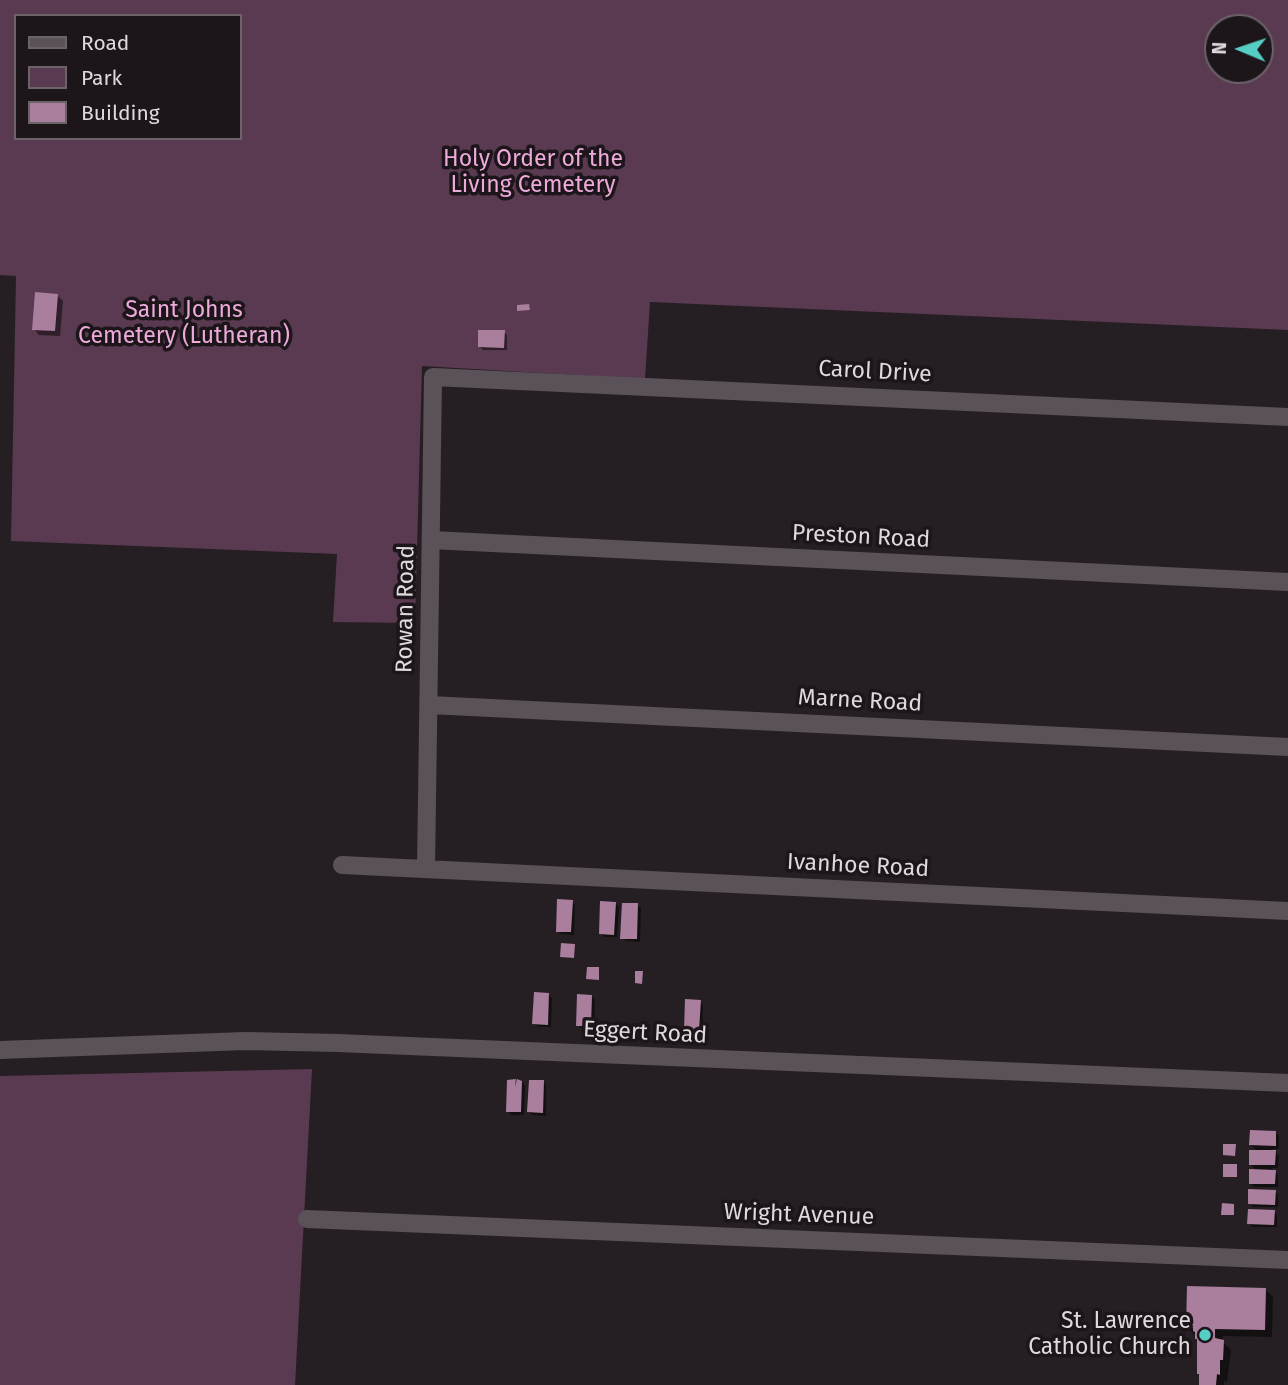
<!DOCTYPE html>
<style>
body{margin:0}
#map{position:relative;width:1288px;height:1385px;overflow:hidden;background:#251f23;font-family:"Fira Sans",sans-serif}
canvas{display:block}
.legend{position:absolute;left:14px;top:14px;width:228px;height:126px;box-sizing:border-box;background:#1c151a;border:2px solid #6a6368;margin:0;padding:9px 12px;list-style:none;font-size:21px;color:#ded9dd}
.legend li{display:flex;align-items:center;gap:14px;height:35px}
.legend b{width:35px;border:2px solid #6a6368}
.north{position:absolute;left:1204px;top:14px;width:70px;height:70px;box-sizing:border-box;background:#1c151a;border:2px solid #6a6368;border-radius:50%;rotate:272deg;font-size:19px;font-weight:700;line-height:28px;text-align:center;color:#ded9dd}
.north::after{content:'';display:block;margin:auto;width:24px;height:32px;background:#56cec3;clip-path:polygon(50% 0,100% 100%,50% 72%,0 100%)}
</style>
<div id="map">
<canvas width="1288" height="1385"></canvas>
<ul class="legend">
<li><b style="height:9px;background:#5a5258"></b>Road</li>
<li><b style="height:19px;background:#5a3a51"></b>Park</li>
<li><b style="height:19px;background:#aa7e9d"></b>Building</li>
</ul>
<div class="north">N</div>
</div>
<script>
const ctx = document.querySelector('canvas').getContext('2d');
ctx.lineJoin = 'round';
function fillPath(path, color) { ctx.fillStyle = color; ctx.fill(path, 'evenodd'); }
const poly = rows => new Path2D(rows.map(r => 'M' + r).join(''));
function stroke(path, color, width, dash) { ctx.strokeStyle = color; ctx.lineWidth = width; ctx.lineCap = dash ? 'butt' : 'round'; ctx.setLineDash(dash || []); ctx.stroke(path); }
function label(font, color, halo, rows, align = 'center') {
  ctx.font = font + ' "Fira Sans",sans-serif'; ctx.lineWidth = 7; ctx.setLineDash([]); ctx.textBaseline = 'middle'; ctx.strokeStyle = halo; ctx.fillStyle = color; for (const [text, x, y, turn = 0] of rows) {
    ctx.save(); ctx.translate(x, y); ctx.rotate((+turn || 0) * Math.PI / 180); ctx.textAlign = isNaN(turn) ? turn : align; if (halo) ctx.strokeText(text, 0, 0); ctx.fillText(text, 0, 0); ctx.restore();
  }
}
fillPath(poly([
 [0,0,1288,0,1288,330,650,302,645,379,422,366,415,623,333,622,337,554,11,541,16,276,0,275],
 [16,16,240,16,240,138,16,138],
 [1218,28,1260,28,1260,70,1218,70],
 [312,1069,295,1385,0,1385,0,1076]
]), '#5a3a51');
fillPath(poly([
 [57,295,63,301,60,336,39,335,34,329],
 [504,332,507,335,507,350,483,350,479,346],
 [572,902,575,905,574,935,561,934,557,931],
 [616,904,619,907,617,937,604,937,600,933],
 [637,905,641,908,640,942,626,941,622,938],
 [548,995,552,998,551,1027,538,1027,534,1023],
 [592,996,595,1000,594,1029,581,1028,578,1025],
 [700,1001,703,1005,702,1034,689,1033,686,1030],
 [509,1082,522,1082,525,1086,524,1115,511,1115,508,1111],
 [543,1082,546,1085,546,1116,533,1115,529,1112],
 [1276,1133,1279,1136,1279,1149,1272,1149,1279,1156,1278,1168,1272,1168,1278,1175,1278,1187,1254,1187,1250,1183,1257,1171,1250,1164,1258,1152,1251,1145],
 [1275,1191,1278,1195,1278,1207,1253,1207,1250,1203],
 [1274,1211,1277,1215,1277,1227,1252,1227,1249,1223],
 [1265,1289,1273,1297,1272,1337,1223,1336,1222,1341,1231,1350,1227,1382,1224,1381,1224,1385,1200,1385,1199,1341,1188,1327]
]), '#0007');
fillPath(poly([
 [35,292,58,294,55,331,32,330],
 [529,304,530,310,517,311,517,305],
 [478,330,505,330,504,348,478,347],
 [557,899,573,900,571,932,556,932],
 [600,901,616,902,614,935,599,934],
 [622,903,638,903,637,939,620,939],
 [561,943,575,944,574,958,560,957],
 [587,967,599,967,599,980,586,979],
 [635,971,643,971,642,984,635,983],
 [534,992,549,993,548,1025,532,1024],
 [577,994,592,995,591,1026,576,1026],
 [685,999,701,1000,699,1031,684,1031],
 [516,1079,515,1087,517,1079,522,1081,521,1112,506,1112,507,1080],
 [529,1080,544,1080,543,1113,527,1112],
 [1250,1130,1276,1131,1276,1146,1249,1145],
 [1223,1144,1236,1144,1235,1156,1223,1155],
 [1249,1150,1276,1150,1275,1165,1249,1165],
 [1223,1164,1237,1164,1237,1177,1223,1177],
 [1249,1169,1276,1170,1275,1184,1249,1184],
 [1248,1189,1276,1190,1275,1205,1248,1204],
 [1222,1203,1234,1204,1234,1215,1221,1215],
 [1248,1209,1275,1210,1274,1225,1247,1224],
 [1187,1286,1266,1288,1265,1330,1215,1329,1215,1338,1224,1340,1223,1360,1220,1360,1220,1375,1217,1374,1216,1385,1199,1385,1199,1374,1197,1374,1197,1339,1195,1339,1195,1332,1193,1331,1193,1328,1186,1328]
]), '#aa7e9d');
stroke(poly([
 [431,540,1288,582],
 [429,705,1288,747],
 [342,865,1288,911],
 [426,869,433,377,1288,417],
 [0,1050,245,1041,338,1043,1288,1083],
 [307,1219,1288,1260]
]), '#5a5258', 18);
for (const [x, y, r, color] of [
 [1205,1335,7,"#56cec3"]
]) { const dot = new Path2D(); dot.arc(x, y, r, 0, 2 * Math.PI); ctx.fillStyle = color; ctx.fill(dot); stroke(dot, '#1c151a', 2.5); }
label('23px', '#eca9d9', '#1c151a', [
 ["Holy Order of the",533,160],
 ["Living Cemetery",533,186],
 ["Saint Johns",184,311],
 ["Cemetery (Lutheran)",184,337]
]);
label('23px', '#ded9dd', '#1c151a', [
 ["Carol Drive",875,372,3],
 ["Preston Road",861,537,3],
 ["Rowan Road",406,609,-89],
 ["Marne Road",860,701,3],
 ["Ivanhoe Road",858,866,3],
 ["Eggert Road",645,1033,3],
 ["Wright Avenue",799,1215,2]
]);
label('23px', '#ded9dd', '#1c151a', [
 ["St. Lawrence",1191,1322],
 ["Catholic Church",1191,1348]
], 'right');
</script>
